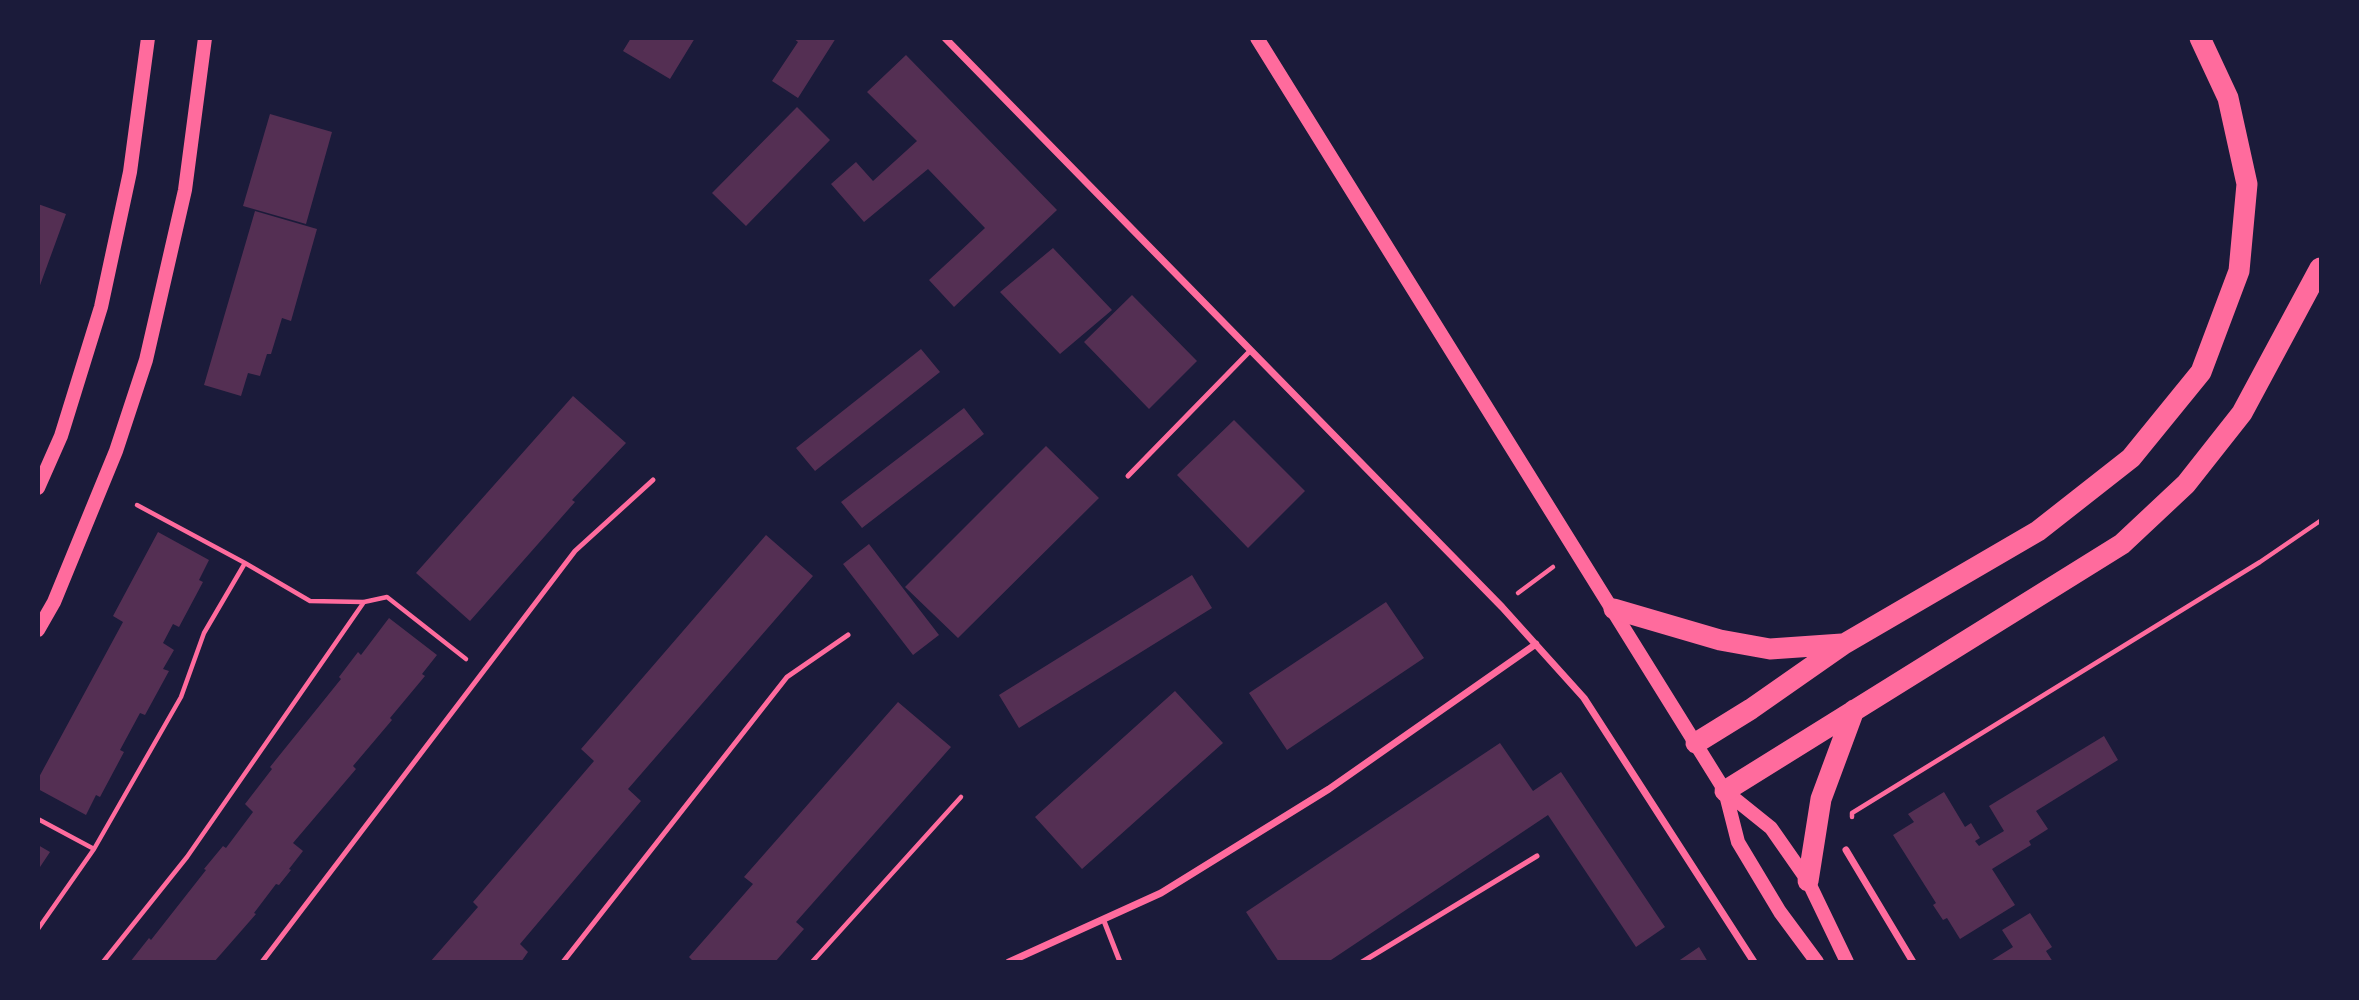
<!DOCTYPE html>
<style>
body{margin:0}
#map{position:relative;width:2359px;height:1000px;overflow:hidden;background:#1b1b3a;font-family:"DM Sans",sans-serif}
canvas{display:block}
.frame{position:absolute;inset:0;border:40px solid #1b1b3a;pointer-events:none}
</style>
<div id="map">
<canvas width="2359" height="1000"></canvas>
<div class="frame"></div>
</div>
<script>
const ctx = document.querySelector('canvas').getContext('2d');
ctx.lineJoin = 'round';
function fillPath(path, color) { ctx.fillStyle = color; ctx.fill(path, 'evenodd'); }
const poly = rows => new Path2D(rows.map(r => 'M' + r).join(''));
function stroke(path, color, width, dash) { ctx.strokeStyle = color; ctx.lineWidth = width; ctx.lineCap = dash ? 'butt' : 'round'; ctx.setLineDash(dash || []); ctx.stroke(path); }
fillPath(poly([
 [631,38,695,38,670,79,623,51],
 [793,38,836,38,798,98,772,81,798,42],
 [906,55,1057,210,954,307,929,280,985,228,928,169,864,222,831,184,856,162,873,181,917,141,867,92],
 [797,107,830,140,746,226,712,193],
 [270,114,332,132,306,224,243,206],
 [38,204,66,214,39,288,38,288],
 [255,211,317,229,291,321,282,318,271,354,267,354,260,376,248,373,241,396,204,385],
 [1053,248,1112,310,1060,354,1000,292],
 [1132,295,1197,361,1149,409,1084,342],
 [921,349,940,372,815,471,796,448],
 [573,396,626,443,572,500,575,502,470,621,416,573],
 [964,408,984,434,862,528,841,502],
 [1234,420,1305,491,1248,548,1177,475],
 [1046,446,1099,498,958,638,905,587],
 [158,532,209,560,199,580,203,582,179,627,173,624,163,643,174,650,163,669,169,671,145,715,140,713,120,750,124,752,100,797,96,795,86,815,38,789,38,779,123,622,113,616],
 [766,535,813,576,628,789,641,801,520,944,528,952,521,962,430,962,478,907,473,902,594,761,581,749],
 [869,544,939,635,913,655,843,564],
 [1192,575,1212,608,1019,728,999,695],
 [1386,602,1424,658,1287,750,1249,693],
 [389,618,437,655,422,674,425,676,390,718,392,720,353,766,356,769,293,843,303,851,289,869,291,870,279,885,276,884,254,913,256,914,214,962,130,962,149,938,151,940,206,870,204,869,223,846,226,848,253,812,245,804,272,769,270,767,341,679,339,677,358,652,361,655],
 [1175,691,1223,743,1082,869,1035,817],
 [898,702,951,747,796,922,804,929,775,962,694,962,689,957,753,884,744,877],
 [2104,736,2118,760,2036,811,2048,829,2029,841,2031,845,1992,869,2015,905,1960,939,1947,918,1943,920,1933,905,1936,903,1893,835,1914,822,1908,814,1944,792,1965,827,1971,823,1980,838,1975,841,1979,846,2004,831,1989,806],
 [1500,743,1533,791,1561,772,1665,927,1636,947,1548,815,1328,962,1279,962,1246,912],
 [38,845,50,852,38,870],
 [2030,913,2052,947,2046,951,2053,962,1989,962,2013,947,2002,930],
 [1699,947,1708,962,1677,962]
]), '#542f53');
stroke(poly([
 [245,563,310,601,363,602],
 [1518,593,1553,567],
 [1852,817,1852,813,2260,562,2320,521],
 [38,819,94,849],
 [38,929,94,849,181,697,204,633,245,563,137,505],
 [103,962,187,857,364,602,387,597,466,659],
 [812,962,961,797]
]), '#ff6b9d', 4.5);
stroke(poly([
 [1128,476,1249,352],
 [1104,921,1120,962],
 [262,962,575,551,653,480],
 [563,962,787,677,848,635],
 [1362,962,1537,856]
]), '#ff6b9d', 5);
stroke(poly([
 [945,38,1502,607,1584,698,1754,962],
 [1846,850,1913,962],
 [1009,962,1161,893,1329,789,1536,644]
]), '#ff6b9d', 7);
stroke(poly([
 [1257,38,1725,791,1738,842,1780,912,1817,962],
 [38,488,61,436,101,307,130,172,148,38],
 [38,630,54,602,116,451,146,360,185,190,205,38],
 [1725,791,1771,828,1808,881,1847,962]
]), '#ff6b9d', 14);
stroke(poly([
 [1614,609,1720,640,1770,649,1842,644],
 [1696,743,1751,709,1844,644,2038,531,2131,458,2201,372,2239,271,2247,184,2228,98,2200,38],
 [1725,791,2122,544,2186,484,2242,413,2320,268],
 [1808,881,1821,799,1854,710]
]), '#ff6b9d', 21);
</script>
